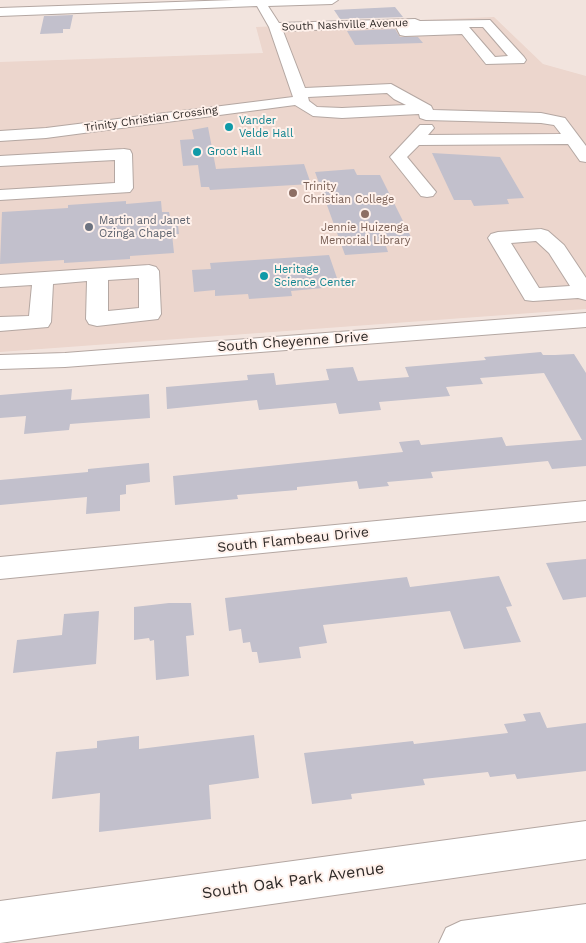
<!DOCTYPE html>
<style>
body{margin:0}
canvas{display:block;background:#f2e4de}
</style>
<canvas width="586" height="943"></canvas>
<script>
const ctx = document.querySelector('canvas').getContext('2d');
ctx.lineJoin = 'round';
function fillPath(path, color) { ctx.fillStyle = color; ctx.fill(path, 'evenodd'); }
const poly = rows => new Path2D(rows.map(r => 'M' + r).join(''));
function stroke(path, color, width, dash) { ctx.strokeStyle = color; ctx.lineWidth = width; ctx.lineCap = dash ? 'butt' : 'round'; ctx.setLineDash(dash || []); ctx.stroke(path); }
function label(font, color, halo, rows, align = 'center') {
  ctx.font = font + ' "Work Sans",sans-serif'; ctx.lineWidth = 4; ctx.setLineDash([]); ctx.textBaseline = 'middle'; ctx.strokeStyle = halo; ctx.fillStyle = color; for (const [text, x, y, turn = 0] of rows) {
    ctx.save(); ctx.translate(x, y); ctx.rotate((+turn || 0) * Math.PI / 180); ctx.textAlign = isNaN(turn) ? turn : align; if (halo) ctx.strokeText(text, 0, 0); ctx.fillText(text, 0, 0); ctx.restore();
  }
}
fillPath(poly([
 [494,17,543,64,586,76,586,309,0,352,0,62,263,53,256,27]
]), '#ecd6cd');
fillPath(poly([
 [395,7,403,17,340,19,334,10],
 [73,15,70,29,63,29,63,33,40,34,44,16],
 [395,29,400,37,418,37,423,43,355,45,347,31],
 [208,127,216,169,304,164,311,184,210,190,209,187,201,187,198,165,183,166,180,140,194,139,192,130],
 [432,153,500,157,524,198,507,199,509,204,474,206,471,200,454,200],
 [354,169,357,175,380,175,411,237,399,238,402,244,386,246,388,252,345,255,315,172],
 [126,201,126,204,161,201,162,212,169,212,170,217,177,216,179,234,172,234,174,253,130,256,130,259,64,263,64,260,0,264,2,212,68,208,68,205],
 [329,255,338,281,321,283,323,288,291,291,292,296,249,299,248,294,215,296,215,290,194,292,192,270,211,269,210,263],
 [541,352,543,355,555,355,574,354,586,373,586,466,552,469,548,461,431,472,433,478,387,482,389,486,359,489,357,481,297,487,297,490,237,495,238,499,175,505,173,476,403,452,399,442,419,440,421,445,502,437,506,446,582,440,544,373,480,378,483,384,446,387,450,396,379,402,381,410,339,414,336,403,259,410,257,400,167,409,166,387,248,380,247,375,274,373,276,385,329,380,326,369,353,367,358,381,409,377,405,367,486,360,484,357],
 [72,389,71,400,149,394,150,418,70,424,69,430,24,434,26,416,0,418,0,395],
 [149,463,150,482,126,485,126,494,120,495,120,511,86,514,87,497,0,505,0,480,88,472,88,469],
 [586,559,586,597,563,600,546,563],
 [499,576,512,606,506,607,521,642,464,649,450,611,323,625,327,643,299,647,301,658,259,663,257,652,252,652,250,642,243,643,241,629,229,631,225,598,407,577,410,587],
 [169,603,191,603,194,635,186,636,189,676,156,680,154,640,150,641,149,638,134,640,134,607],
 [99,611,96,664,13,673,17,640,62,635,64,614],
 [540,712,547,728,586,723,586,771,517,779,515,774,490,777,488,772,423,779,425,785,351,794,352,799,312,804,304,753,413,741,414,744,508,733,504,724,526,721,523,714],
 [254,735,259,778,209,785,211,819,99,832,100,793,52,799,56,752,97,748,97,741,139,736,139,749]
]), '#c2c0cc');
const minor = poly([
 [234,0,338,0,332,4,268,6,279,23,415,19,420,21,490,20,524,57,526,60,524,63,486,64,462,34,405,36,400,35,396,27,283,31,305,88,391,84,431,106,433,110,541,113,565,118,586,146,586,162,580,161,568,144,419,145,407,157,436,192,433,196,427,197,421,196,390,157,420,125,432,125,434,128,428,135,561,134,554,125,541,123,426,120,420,118,419,114,342,118,313,116,295,105,46,138,0,141,0,131,46,128,293,97,269,27,257,6,0,16,0,8,234,0],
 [469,27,483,27,508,56,495,57,469,27],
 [387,93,394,99,406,105,342,108,317,107,309,101,308,97,387,93],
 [124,149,130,150,132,154,133,188,130,192,0,200,0,190,115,183,115,160,0,166,0,156,124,149],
 [541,229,548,231,564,245,586,278,586,300,578,298,533,301,525,300,488,238,491,234,498,232,541,229],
 [536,241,549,253,570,286,539,288,511,243,536,241],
 [149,265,156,267,159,271,161,314,158,319,97,326,89,324,86,319,87,281,53,284,51,322,48,327,0,331,0,317,29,316,32,285,0,287,0,275,149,265],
 [139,278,139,308,108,311,108,280,139,278],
 [586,313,586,327,65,367,0,369,0,355,65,353,586,313],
 [586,501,586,521,0,579,0,557,586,501],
 [586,821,586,859,0,943,0,901,586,821],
 [586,904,586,943,439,943,446,928,461,921,586,904]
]);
stroke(minor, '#b4a7a2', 2);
fillPath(minor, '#fff');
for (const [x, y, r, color] of [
 [229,127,5,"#0f9aa8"],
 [197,152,5,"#0f9aa8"],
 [293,193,5,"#8d6e63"],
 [365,214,5,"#8d6e63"],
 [89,227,5,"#6b7280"],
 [264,276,5,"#0f9aa8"]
]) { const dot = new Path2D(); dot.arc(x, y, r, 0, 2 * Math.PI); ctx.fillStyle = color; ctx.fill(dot); stroke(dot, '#fff1eb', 2); }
label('11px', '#2e2927', '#fff1eb', [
 ["South Nashville Avenue",345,25,-2],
 ["Trinity Christian Crossing",151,119,-8]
]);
label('11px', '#0d838f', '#fff1eb', [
 ["Vander",239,121],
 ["Velde Hall",239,134],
 ["Groot Hall",207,152],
 ["Heritage",274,270],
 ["Science Center",274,283]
], 'left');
label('11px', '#785e54', '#fff1eb', [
 ["Trinity",303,187],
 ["Christian College",303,200],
 ["Jennie Huizenga",365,228,"center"],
 ["Memorial Library",365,241,"center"]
], 'left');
label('11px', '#5b616d', '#fff1eb', [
 ["Martin and Janet",99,221],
 ["Ozinga Chapel",99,234]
], 'left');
label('14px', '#2e2927', '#fff1eb', [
 ["South Cheyenne Drive",293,342,-4],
 ["South Flambeau Drive",293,540,-6]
]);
label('16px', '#2e2927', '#fff1eb', [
 ["South Oak Park Avenue",293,881,-8]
]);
</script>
